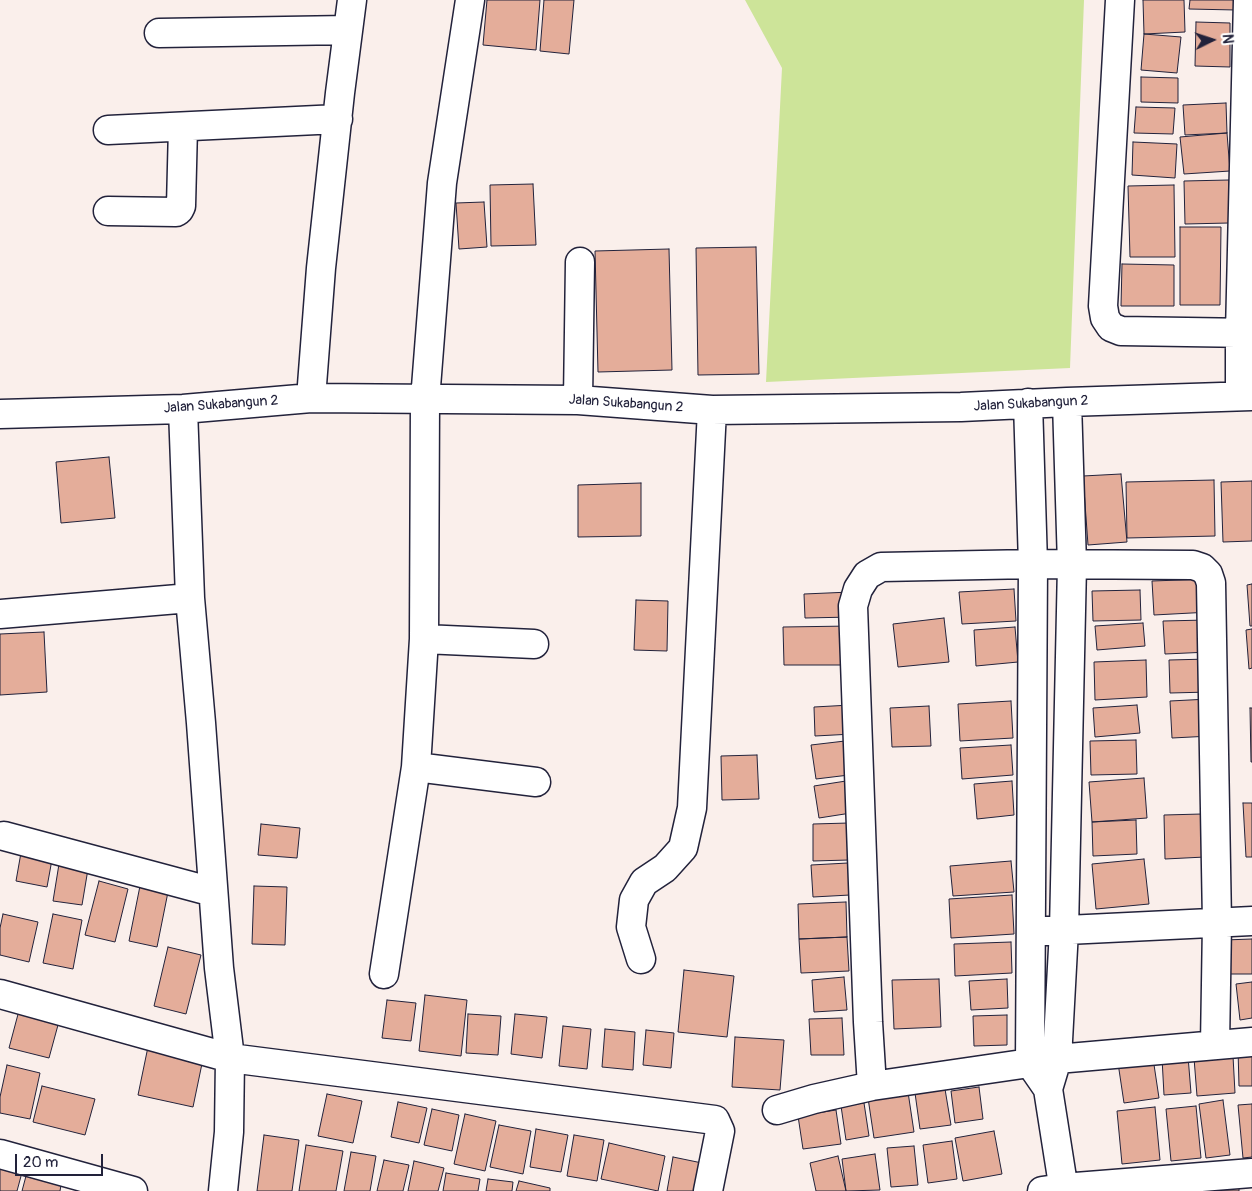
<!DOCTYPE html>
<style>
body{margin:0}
#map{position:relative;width:1252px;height:1191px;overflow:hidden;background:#faefeb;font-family:Pangolin,sans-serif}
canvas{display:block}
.north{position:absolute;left:1187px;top:15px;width:50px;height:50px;-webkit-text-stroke:4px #fff;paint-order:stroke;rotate:86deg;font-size:14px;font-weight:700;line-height:20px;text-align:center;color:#22223b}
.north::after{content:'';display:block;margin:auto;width:18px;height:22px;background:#22223b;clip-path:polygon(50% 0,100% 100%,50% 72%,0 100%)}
.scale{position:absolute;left:15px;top:1154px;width:88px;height:22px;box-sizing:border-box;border:2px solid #22223b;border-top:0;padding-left:6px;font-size:15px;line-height:18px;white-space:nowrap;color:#22223b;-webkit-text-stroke:4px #fff;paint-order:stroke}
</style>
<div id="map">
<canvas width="1252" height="1191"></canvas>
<div class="north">N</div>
<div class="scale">20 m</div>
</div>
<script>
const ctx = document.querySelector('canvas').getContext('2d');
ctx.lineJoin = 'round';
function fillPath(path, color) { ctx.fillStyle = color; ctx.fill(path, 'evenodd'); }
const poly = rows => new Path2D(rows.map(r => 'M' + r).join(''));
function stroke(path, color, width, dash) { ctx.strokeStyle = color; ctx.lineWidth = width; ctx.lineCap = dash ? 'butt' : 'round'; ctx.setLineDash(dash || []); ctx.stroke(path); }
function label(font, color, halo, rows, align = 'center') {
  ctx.font = font + ' Pangolin,sans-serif'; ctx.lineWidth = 4.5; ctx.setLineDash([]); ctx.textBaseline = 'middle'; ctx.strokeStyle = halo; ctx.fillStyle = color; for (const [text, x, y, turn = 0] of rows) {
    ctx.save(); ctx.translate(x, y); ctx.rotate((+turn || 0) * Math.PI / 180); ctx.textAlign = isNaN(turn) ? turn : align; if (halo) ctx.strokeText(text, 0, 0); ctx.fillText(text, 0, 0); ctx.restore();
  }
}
fillPath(poly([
 [745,0,1084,0,1070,368,766,382,782,68]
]), '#cde499');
const building = poly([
 [487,0,540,0,536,50,483,45,487,0],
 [544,0,574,0,569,54,540,51,544,0],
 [1143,0,1184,0,1185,32,1144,34,1143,0],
 [1190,0,1236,0,1236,10,1189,9,1190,0],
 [1196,22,1230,23,1230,67,1195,66,1196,22],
 [1144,34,1181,37,1177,73,1141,70,1144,34],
 [1141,77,1178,78,1178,103,1141,102,1141,77],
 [1226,103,1227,133,1185,135,1183,105,1226,103],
 [1136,107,1175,108,1173,134,1134,133,1136,107],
 [1227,133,1230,171,1184,174,1180,137,1227,133],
 [1133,142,1177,144,1175,178,1132,175,1133,142],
 [1229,180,1229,223,1185,224,1184,181,1229,180],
 [533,184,536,245,491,246,490,185,533,184],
 [1174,185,1175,257,1130,257,1128,186,1174,185],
 [484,202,487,247,459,249,456,203,484,202],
 [1180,227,1221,227,1220,305,1180,305,1180,227],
 [756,247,759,374,698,375,696,248,756,247],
 [669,249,672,370,598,372,595,251,669,249],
 [1122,264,1174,265,1174,306,1121,306,1122,264],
 [109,457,115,518,61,523,56,462,109,457],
 [1121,474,1127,542,1088,545,1083,476,1121,474],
 [1214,480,1215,536,1127,538,1126,482,1214,480],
 [1252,481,1252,541,1223,542,1221,482,1252,481],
 [641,483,641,536,578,537,578,485,641,483],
 [1208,579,1210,612,1154,615,1152,581,1208,579],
 [1252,584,1252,626,1250,626,1247,585,1252,584],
 [1014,589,1016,621,962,624,959,592,1014,589],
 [1140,590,1141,620,1093,621,1092,591,1140,590],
 [851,592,852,617,805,618,804,594,851,592],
 [636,600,668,601,667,651,634,650,636,600],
 [944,618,949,662,898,667,893,624,944,618],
 [1207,620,1209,652,1165,654,1163,621,1207,620],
 [1143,623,1145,646,1097,650,1095,626,1143,623],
 [851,626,851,665,784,665,783,627,851,626],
 [1015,627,1018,662,976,666,974,630,1015,627],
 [1252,629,1252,668,1249,669,1246,630,1252,629],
 [44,632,47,692,0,695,0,634,44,632],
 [1209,659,1210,692,1170,693,1169,660,1209,659],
 [1146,660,1147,697,1095,700,1094,662,1146,660],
 [1209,699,1211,736,1172,738,1170,701,1209,699],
 [1011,701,1013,738,960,741,958,704,1011,701],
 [851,705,853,734,815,736,814,707,851,705],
 [1137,705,1140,733,1095,737,1093,708,1137,705],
 [929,706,931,746,892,747,890,708,929,706],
 [1250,708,1252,708,1252,762,1251,762,1250,708],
 [1136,740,1137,774,1091,775,1090,741,1136,740],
 [845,741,849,775,816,779,811,745,845,741],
 [1011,745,1013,775,962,779,960,748,1011,745],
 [757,755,759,799,722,800,721,756,757,755],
 [1144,778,1147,818,1092,822,1089,782,1144,778],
 [846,781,851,813,819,818,814,786,846,781],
 [1012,781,1014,815,977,819,974,784,1012,781],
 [1243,803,1252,803,1252,857,1246,857,1243,803],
 [1202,814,1205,857,1165,859,1164,815,1202,814],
 [1136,820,1137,854,1093,856,1092,822,1136,820],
 [849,823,849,860,813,861,813,824,849,823],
 [261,824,300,828,297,858,258,855,261,824],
 [22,847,53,854,47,887,16,881,22,847],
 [1144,859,1149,904,1096,909,1092,864,1144,859],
 [1011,861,1014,892,953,896,950,866,1011,861],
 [848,863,850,895,813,897,811,865,848,863],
 [59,864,88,869,82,905,53,901,59,864],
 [99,881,128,889,115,942,85,935,99,881],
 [141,881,169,887,157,947,129,941,141,881],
 [254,886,287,887,285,945,252,944,254,886],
 [1012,895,1014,934,951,938,949,899,1012,895],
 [846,902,847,937,799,939,798,904,846,902],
 [3,914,38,922,29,962,0,955,0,928,3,914],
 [53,914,82,920,73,969,43,963,53,914],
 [847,937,849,971,801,973,799,939,847,937],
 [1252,939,1252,974,1224,974,1224,940,1252,939],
 [1011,942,1012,973,955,976,954,944,1011,942],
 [168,947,201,955,186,1014,154,1006,168,947],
 [684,970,734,976,727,1037,678,1032,684,970],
 [844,977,847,1010,814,1012,812,980,844,977],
 [939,979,941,1027,894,1029,892,980,939,979],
 [1007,979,1008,1008,971,1010,969,981,1007,979],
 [1252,982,1252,1018,1240,1020,1236,984,1252,982],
 [425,995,467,1000,461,1056,419,1051,425,995],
 [387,1000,416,1003,411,1041,382,1038,387,1000],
 [21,1003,61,1014,49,1058,9,1048,21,1003],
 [468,1014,501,1016,498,1055,466,1053,468,1014],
 [515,1014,547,1017,542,1058,511,1054,515,1014],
 [1007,1015,1007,1045,974,1046,973,1016,1007,1015],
 [842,1018,844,1055,811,1055,809,1019,842,1018],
 [563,1026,591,1029,587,1069,559,1066,563,1026],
 [605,1029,635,1032,633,1070,602,1067,605,1029],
 [646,1030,674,1033,671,1068,643,1065,646,1030],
 [735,1037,784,1040,780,1090,732,1087,735,1037],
 [149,1042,204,1054,193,1107,138,1095,149,1042],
 [1238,1049,1252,1049,1252,1086,1239,1086,1238,1049],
 [1188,1056,1191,1093,1164,1095,1162,1058,1188,1056],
 [1233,1056,1235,1093,1197,1096,1194,1058,1233,1056],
 [1153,1058,1159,1098,1124,1103,1118,1063,1153,1058],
 [7,1065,40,1073,30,1119,0,1113,0,1097,7,1065],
 [42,1086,95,1099,85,1135,33,1122,42,1086],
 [979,1087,983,1119,955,1123,951,1091,979,1087],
 [945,1089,951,1125,920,1129,915,1093,945,1089],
 [908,1092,914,1132,874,1138,868,1098,908,1092],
 [327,1094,362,1101,353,1143,318,1136,327,1094],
 [1223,1100,1230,1155,1206,1158,1199,1104,1223,1100],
 [398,1102,427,1108,419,1143,391,1137,398,1102],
 [864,1103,869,1136,846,1140,841,1106,864,1103],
 [1252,1104,1252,1157,1243,1158,1238,1105,1252,1104],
 [1196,1106,1201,1158,1171,1161,1166,1109,1196,1106],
 [1155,1107,1160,1160,1122,1164,1117,1111,1155,1107],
 [432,1109,459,1115,452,1151,424,1145,432,1109],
 [836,1110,841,1144,803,1149,798,1116,836,1110],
 [465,1114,496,1121,485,1171,454,1164,465,1114],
 [499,1125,531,1131,523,1174,490,1167,499,1125],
 [536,1129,568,1135,561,1172,530,1167,536,1129],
 [994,1131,1002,1174,963,1181,955,1138,994,1131],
 [264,1135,299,1140,292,1191,257,1191,264,1135],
 [574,1135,604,1140,597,1181,567,1176,574,1135],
 [952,1141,957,1179,928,1183,923,1145,952,1141],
 [609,1143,665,1156,658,1191,601,1179,609,1143],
 [306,1145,343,1151,336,1191,299,1191,306,1145],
 [914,1146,918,1185,891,1187,887,1148,914,1146],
 [351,1152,376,1156,370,1191,344,1191,351,1152],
 [875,1154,880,1190,846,1191,842,1159,875,1154],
 [838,1156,846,1191,816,1191,810,1163,838,1156],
 [673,1157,702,1163,697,1191,667,1191,673,1157],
 [0,1159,24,1165,17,1191,0,1191,0,1159],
 [384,1160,409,1165,403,1191,377,1191,384,1160],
 [414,1161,444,1168,438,1191,408,1191,414,1161],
 [446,1173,480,1179,478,1191,443,1191,446,1173],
 [26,1176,61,1185,60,1191,22,1191,26,1176],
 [488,1179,513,1182,512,1191,486,1191,488,1179],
 [519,1181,550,1188,550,1191,516,1191,519,1181],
 [1239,1185,1239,1191,1200,1191,1200,1187,1239,1185]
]);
fillPath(building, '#e4ad9a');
stroke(building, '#22223b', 1);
const street = poly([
 [1120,0,1103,306,1105,318,1111,327,1121,331,1252,333],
 [159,33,348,30],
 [108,130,338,119],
 [108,211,176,212,179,210,181,206,183,127],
 [1240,396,1240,333,1248,0],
 [311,398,321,268,340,93,352,0],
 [578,400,580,262],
 [1028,403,1033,564,1030,1063,1048,1089,1064,1191],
 [183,409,190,598,201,723,219,968,230,1058,229,1132,223,1191],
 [0,414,183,409,311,398,578,400,712,410,961,407,1067,402,1252,396],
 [0,614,190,598],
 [424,639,534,644],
 [416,767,536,782],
 [4,836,213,892],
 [1046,931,1252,921],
 [641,959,631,927,634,900,644,882,665,868,683,848,692,808,712,410],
 [384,974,416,767,424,639,425,400,442,183,470,0],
 [0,994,230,1058,715,1120,720,1131,708,1191],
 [872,1086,868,1022,853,606,858,589,867,575,881,567,1033,564,1193,565,1202,568,1208,574,1211,583,1217,923,1215,1045],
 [1048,1089,1057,1059,1064,930,1072,565,1067,402],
 [777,1110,814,1099,872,1086,1057,1059,1252,1042],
 [0,1154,133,1191],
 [1042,1191,1063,1188,1252,1173]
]);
stroke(street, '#22223b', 31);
stroke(street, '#fff', 28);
label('14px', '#22223b', '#fff', [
 ["Jalan Sukabangun 2",626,404,4],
 ["Jalan Sukabangun 2",1031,404,-3],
 ["Jalan Sukabangun 2",221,405,-4]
]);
</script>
